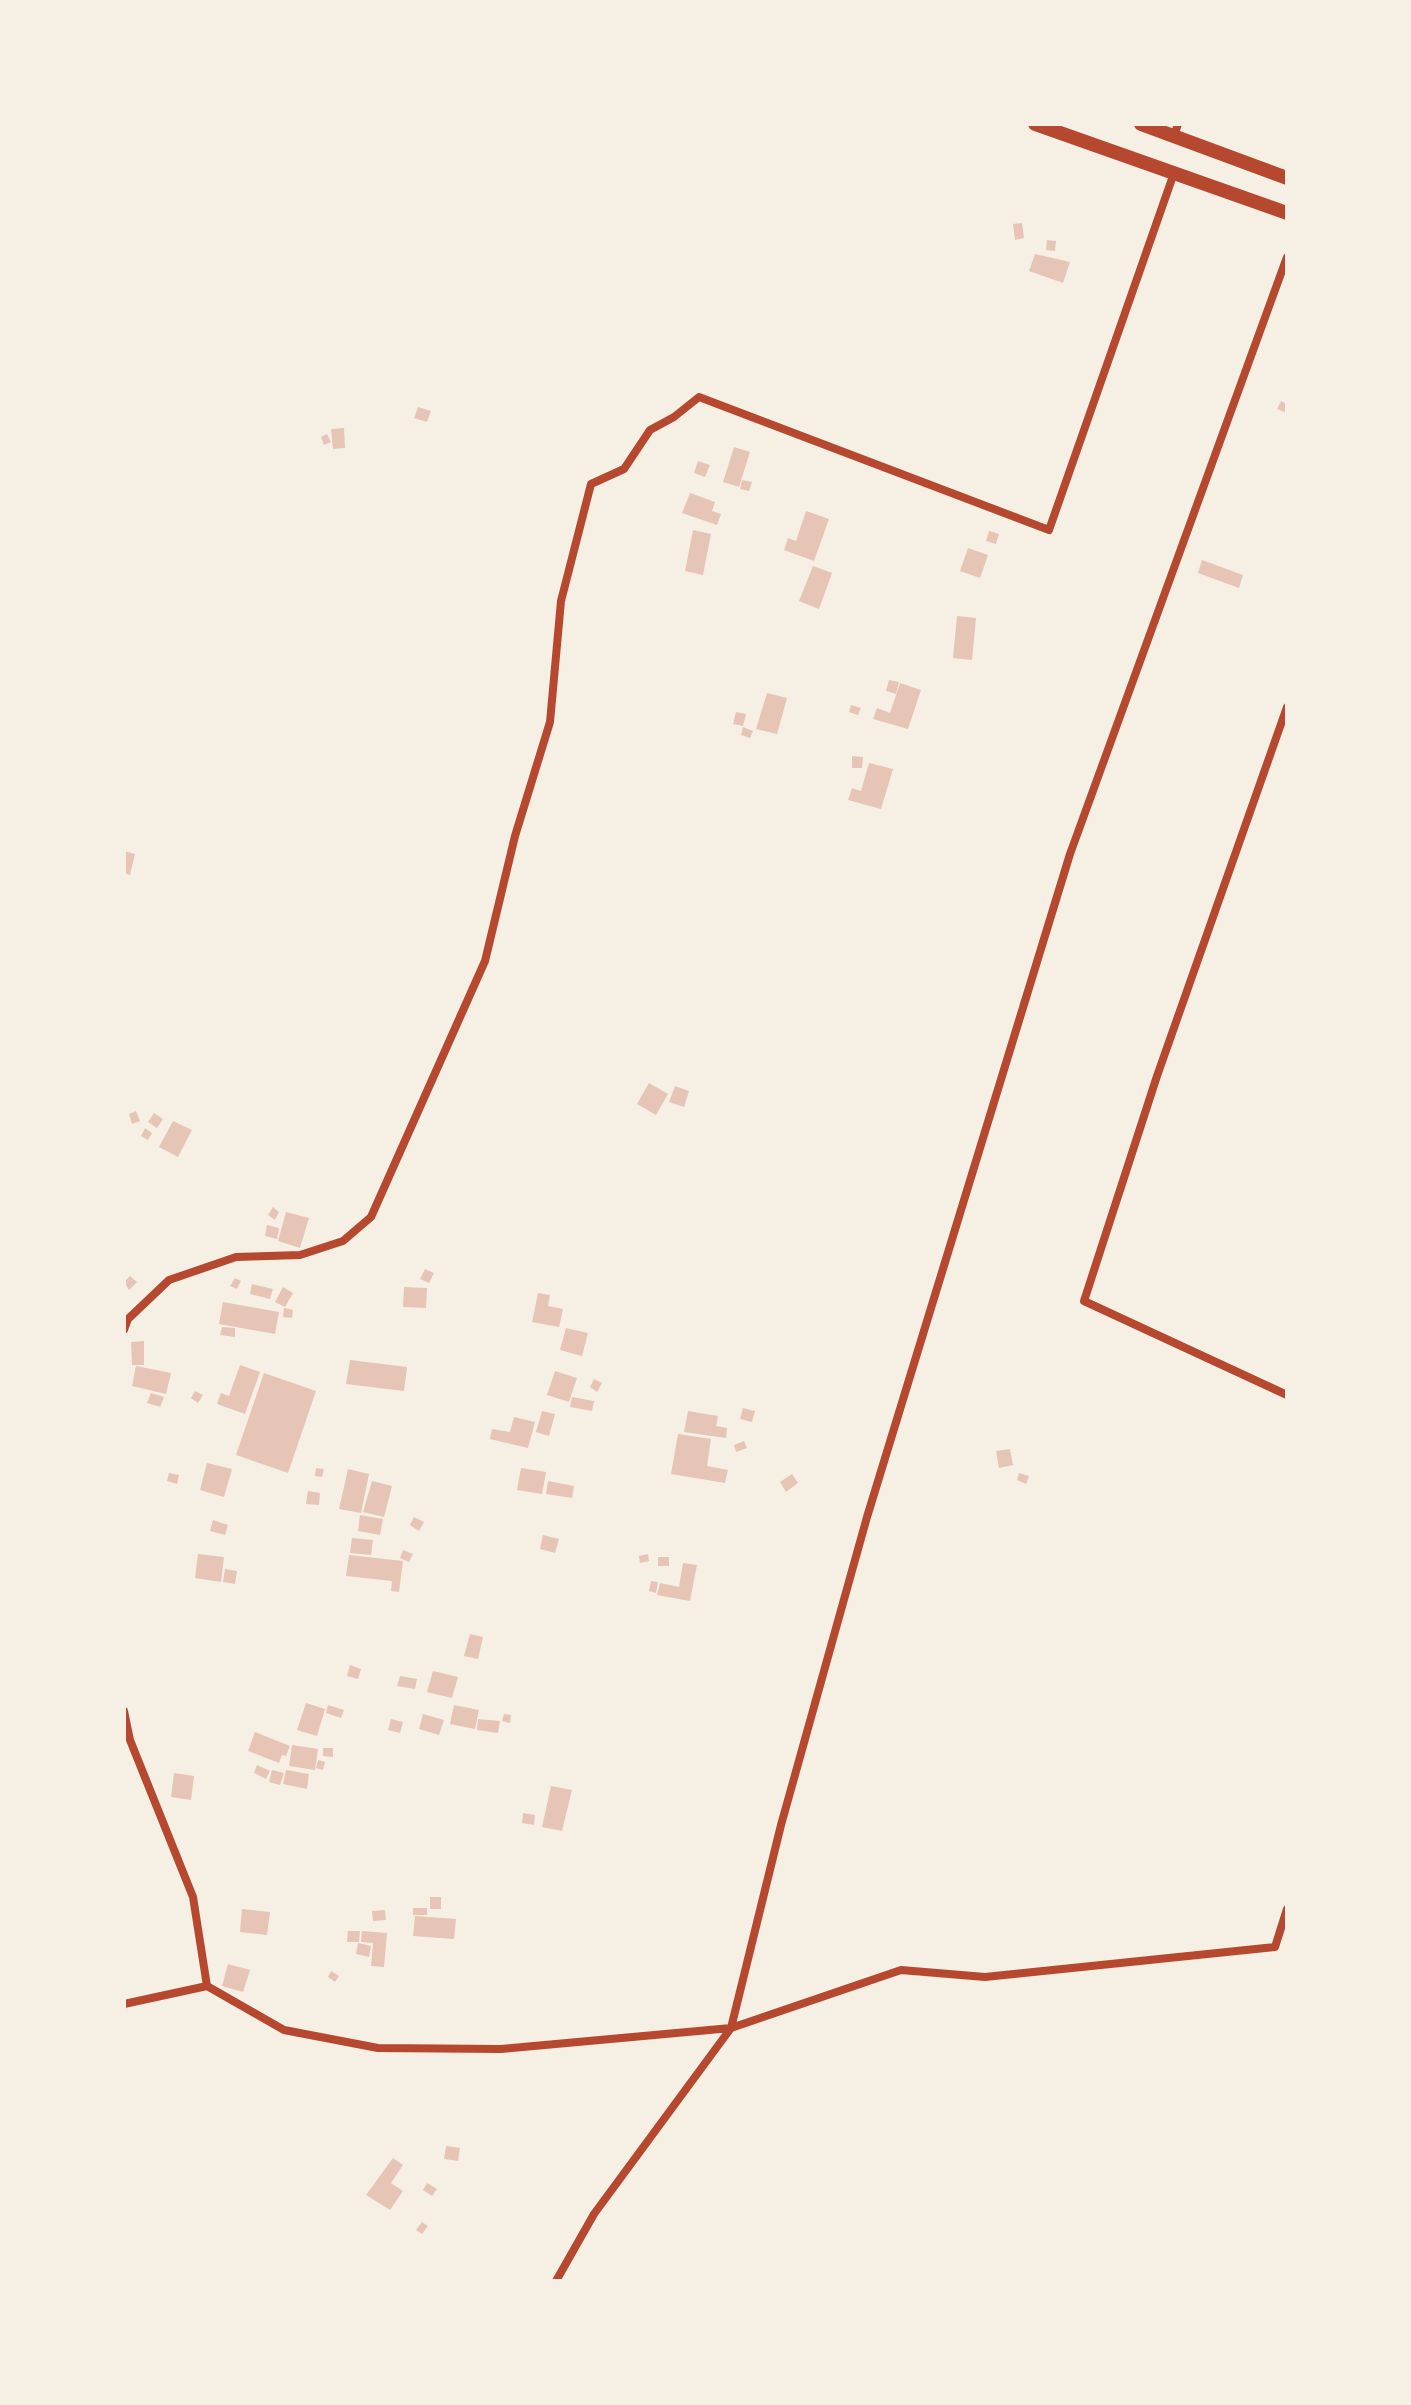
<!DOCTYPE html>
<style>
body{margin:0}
#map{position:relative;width:1411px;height:2405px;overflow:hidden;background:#f6efe4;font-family:Mulish,sans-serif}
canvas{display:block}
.frame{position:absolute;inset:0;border:126px solid #f6efe4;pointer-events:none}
</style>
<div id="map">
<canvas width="1411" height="2405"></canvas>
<div class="frame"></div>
</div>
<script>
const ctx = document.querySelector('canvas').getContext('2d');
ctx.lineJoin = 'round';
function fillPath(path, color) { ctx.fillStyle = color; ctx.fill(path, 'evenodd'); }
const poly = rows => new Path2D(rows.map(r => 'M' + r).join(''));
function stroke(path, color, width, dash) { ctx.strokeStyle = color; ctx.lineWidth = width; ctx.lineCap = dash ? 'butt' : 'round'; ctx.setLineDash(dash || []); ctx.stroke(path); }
fillPath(poly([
 [1022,223,1024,238,1015,240,1013,224],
 [1047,240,1056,241,1055,251,1046,250],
 [1035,254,1070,262,1063,283,1029,271],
 [1281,401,1287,404,1287,413,1277,409],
 [418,407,431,411,427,422,414,418],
 [344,428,345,448,333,449,331,429],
 [327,434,331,442,324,445,321,437],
 [734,447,750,452,739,487,723,482],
 [698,461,710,465,705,477,694,473],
 [742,480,752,482,749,491,740,489],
 [690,493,715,502,712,511,721,514,717,525,682,513],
 [806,511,829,519,814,561,784,550,788,538,796,541],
 [693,530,711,534,703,575,685,571],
 [989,531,999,534,996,544,986,541],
 [968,548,988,555,980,578,960,571],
 [1202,560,1243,575,1239,588,1198,573],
 [813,566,832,573,819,609,799,601],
 [957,616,976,618,972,660,953,658],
 [889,680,899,682,896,694,886,691],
 [900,683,921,690,908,729,873,719,877,708,890,713],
 [767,693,787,698,777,734,756,729],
 [851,705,861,708,858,715,849,712],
 [736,712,746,714,743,726,733,724],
 [743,727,753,731,750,738,741,735],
 [852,756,863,757,862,768,852,768],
 [869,763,893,769,881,809,848,800,852,788,861,791],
 [124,851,135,854,130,875,124,873],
 [649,1083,668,1094,656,1115,637,1104],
 [675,1086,689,1091,684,1107,669,1102],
 [136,1111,140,1121,132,1124,129,1114],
 [154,1113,163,1119,157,1128,148,1122],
 [173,1121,192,1130,178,1157,159,1147],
 [145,1128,152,1133,148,1140,141,1136],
 [273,1207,279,1212,275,1220,268,1215],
 [286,1212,309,1218,300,1248,278,1241],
 [267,1225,279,1228,277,1239,265,1236],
 [425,1269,434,1273,429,1283,420,1279],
 [130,1276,137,1282,129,1290,124,1282],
 [235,1278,241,1281,237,1289,230,1286],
 [252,1284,273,1289,270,1299,250,1294],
 [283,1287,293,1293,285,1307,275,1302],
 [404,1287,427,1288,426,1308,403,1307],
 [538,1293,550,1295,548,1306,563,1309,559,1327,532,1322],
 [223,1302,279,1312,275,1334,219,1324],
 [284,1308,293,1310,292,1318,283,1317],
 [222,1327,235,1328,235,1337,220,1335],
 [566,1328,588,1333,582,1356,560,1350],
 [144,1341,144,1365,132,1365,131,1342],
 [350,1360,407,1367,404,1391,346,1384],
 [240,1365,260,1372,245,1414,217,1404,221,1393,229,1396],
 [136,1366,171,1373,166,1394,132,1386],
 [555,1371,577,1378,569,1402,547,1395],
 [264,1373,316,1391,288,1473,236,1455],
 [594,1379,602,1383,597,1392,590,1387],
 [195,1391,203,1395,198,1403,191,1398],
 [151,1393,164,1397,160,1407,147,1403],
 [572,1397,594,1401,592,1411,570,1407],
 [743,1408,755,1411,752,1422,740,1419],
 [542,1411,555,1414,549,1436,536,1432],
 [688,1411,718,1416,716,1426,727,1428,726,1438,684,1432],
 [514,1417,535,1422,528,1448,490,1439,492,1429,510,1432],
 [678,1434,711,1439,707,1466,728,1470,725,1483,671,1474],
 [744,1441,747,1448,736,1452,734,1445],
 [1010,1449,1013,1465,999,1468,996,1451],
 [207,1463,232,1469,224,1497,200,1490],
 [316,1468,324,1469,322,1477,315,1476],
 [521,1468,546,1472,542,1494,517,1490],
 [348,1469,369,1474,361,1513,339,1509],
 [169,1473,179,1475,177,1484,167,1481],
 [1019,1473,1029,1476,1026,1484,1017,1480],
 [792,1474,798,1483,786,1492,780,1482],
 [372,1481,392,1486,384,1517,363,1512],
 [548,1481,574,1486,572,1498,546,1494],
 [308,1491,320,1493,319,1505,306,1504],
 [360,1515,383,1519,380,1535,358,1531],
 [414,1517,424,1522,419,1531,410,1525],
 [213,1520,228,1525,225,1535,210,1531],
 [543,1535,559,1539,555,1553,540,1549],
 [352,1538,373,1540,371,1555,350,1553],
 [403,1550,413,1554,409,1562,400,1558],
 [198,1554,224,1557,221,1582,195,1578],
 [648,1554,649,1561,640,1563,639,1556],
 [349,1555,403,1561,399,1592,391,1591,392,1581,346,1576],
 [658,1557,669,1557,669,1566,658,1566],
 [683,1563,697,1565,690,1601,657,1595,660,1583,679,1587],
 [225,1569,237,1571,235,1584,223,1582],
 [651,1581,658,1582,656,1593,649,1591],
 [470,1634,483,1637,478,1659,464,1656],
 [350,1665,361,1669,358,1679,347,1676],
 [433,1671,458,1677,452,1698,427,1692],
 [400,1676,417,1679,415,1689,397,1686],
 [306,1703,325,1709,317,1736,297,1730],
 [328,1705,344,1710,341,1718,326,1713],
 [454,1705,479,1710,475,1729,450,1724],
 [423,1714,444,1720,439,1735,419,1729],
 [504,1714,511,1715,510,1723,502,1721],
 [391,1719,403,1722,400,1733,388,1730],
 [478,1719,500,1721,498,1733,477,1730],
 [255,1732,290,1746,286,1756,282,1755,279,1763,248,1751],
 [292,1745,318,1749,315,1770,289,1766],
 [323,1748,333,1748,333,1757,323,1756],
 [318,1760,325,1762,323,1770,316,1768],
 [257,1765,270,1771,266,1779,254,1773],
 [272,1770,284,1773,280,1785,269,1782],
 [286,1770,309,1774,307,1789,283,1784],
 [174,1773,194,1776,191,1800,171,1797],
 [551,1786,572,1790,562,1831,542,1827],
 [523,1813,535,1815,534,1825,522,1823],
 [430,1897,441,1897,441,1909,430,1909],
 [413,1908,427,1908,427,1915,413,1915],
 [242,1909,270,1912,267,1935,240,1932],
 [385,1910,386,1920,373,1921,372,1911],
 [415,1916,456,1919,454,1939,413,1936],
 [348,1931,360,1931,359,1942,347,1942],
 [362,1931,387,1933,384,1967,371,1966,373,1943,361,1942],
 [358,1943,371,1946,369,1957,356,1954],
 [228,1964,250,1970,243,1992,222,1986],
 [331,1971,339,1976,335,1982,328,1977],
 [446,2146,460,2148,458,2161,444,2159],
 [393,2158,403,2165,391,2183,403,2191,390,2210,366,2195],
 [427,2183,437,2189,432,2196,423,2190],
 [422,2222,428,2226,422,2234,416,2230]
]), '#e6c5b7');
stroke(poly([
 [1174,136,1178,124],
 [1287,707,1157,1076,1084,1301,1287,1395],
 [124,1330,128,1319,169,1280,236,1257,300,1255,343,1241,371,1217,485,961,515,836,550,722,561,601,591,484,624,469,650,430,674,417,699,397,1049,530,1174,173],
 [124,1711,130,1740,193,1897,207,1986],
 [124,2004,207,1986,284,2030,378,2048,501,2049,731,2028,901,1970,985,1977,1275,1947,1287,1909],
 [556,2281,594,2214,731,2028,781,1825,867,1517,1070,854,1287,257]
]), '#b5482f', 8);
stroke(poly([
 [1035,124,1287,213],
 [1141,124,1287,178]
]), '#b5482f', 14);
</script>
